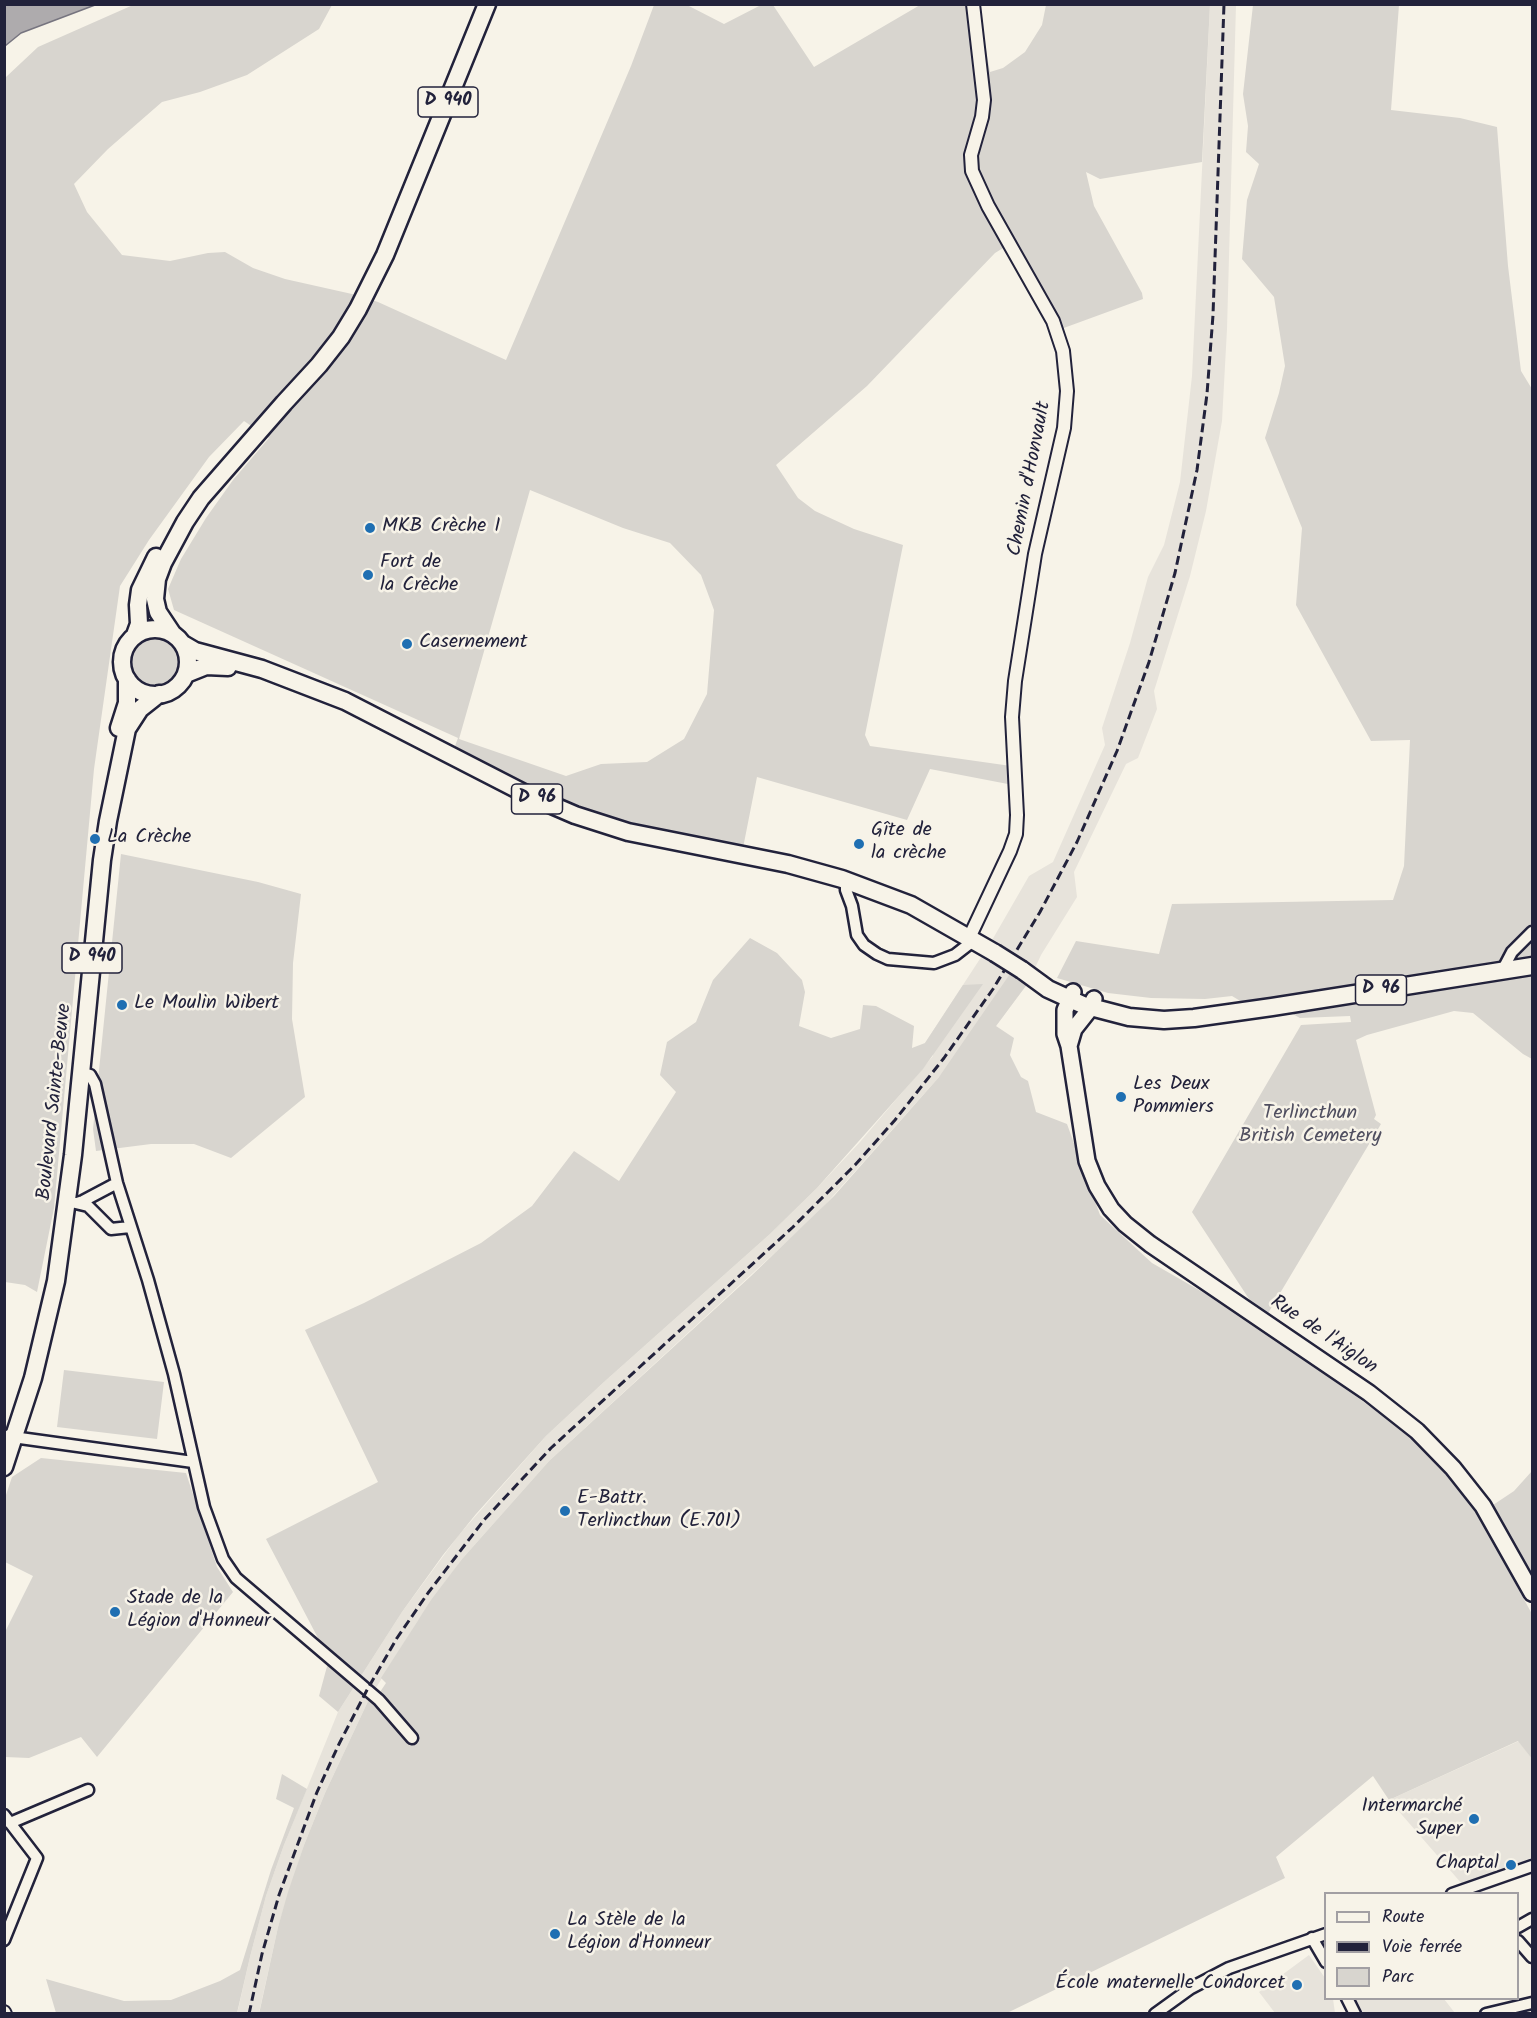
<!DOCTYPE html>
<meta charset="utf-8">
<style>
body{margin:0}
#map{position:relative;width:1537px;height:2018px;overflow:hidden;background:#f7f3e8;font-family:Kalam,sans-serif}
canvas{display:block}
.frame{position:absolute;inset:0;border:6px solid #22223b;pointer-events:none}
.legend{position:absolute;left:1324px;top:1892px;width:195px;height:108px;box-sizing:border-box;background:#f7f3e8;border:2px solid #a29fa3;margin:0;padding:8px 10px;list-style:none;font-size:18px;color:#22223b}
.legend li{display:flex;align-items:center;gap:12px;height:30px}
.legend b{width:30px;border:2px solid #a29fa3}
</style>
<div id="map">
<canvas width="1537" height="2018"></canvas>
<div class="frame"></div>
<ul class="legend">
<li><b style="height:8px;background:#f7f3e8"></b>Route</li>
<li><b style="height:8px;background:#22223b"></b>Voie ferrée</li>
<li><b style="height:16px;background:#d8d5cf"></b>Parc</li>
</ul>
</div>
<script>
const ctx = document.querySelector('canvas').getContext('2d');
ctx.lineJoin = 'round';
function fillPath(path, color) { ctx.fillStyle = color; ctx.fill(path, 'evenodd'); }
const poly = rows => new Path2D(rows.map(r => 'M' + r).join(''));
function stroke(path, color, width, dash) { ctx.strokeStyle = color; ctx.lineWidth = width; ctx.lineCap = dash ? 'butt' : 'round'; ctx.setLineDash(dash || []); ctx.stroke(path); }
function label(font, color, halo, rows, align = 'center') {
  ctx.font = font + ' Kalam,sans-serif'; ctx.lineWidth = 5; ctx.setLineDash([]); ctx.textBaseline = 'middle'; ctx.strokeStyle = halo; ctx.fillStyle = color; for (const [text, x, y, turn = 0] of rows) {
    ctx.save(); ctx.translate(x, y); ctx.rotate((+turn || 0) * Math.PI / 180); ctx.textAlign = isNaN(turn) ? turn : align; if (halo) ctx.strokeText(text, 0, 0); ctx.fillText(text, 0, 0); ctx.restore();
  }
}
fillPath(poly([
 [1210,5,1236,5,1227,329,1222,421,1206,511,1190,576,1154,691,1157,709,1138,758,1126,764,1074,872,1077,897,1041,955,1028,983,996,1026,939,1077,817,1214,549,1461,462,1559,417,1622,369,1699,325,1793,304,1845,278,1927,259,2013,237,2014,250,1957,266,1896,284,1845,338,1712,402,1612,458,1536,546,1436,604,1382,770,1234,817,1188,860,1142,933,1056,925,1043,991,942,1029,876,1053,862,1105,745,1102,728,1130,643,1148,577,1164,545,1180,482,1192,376],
 [1519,1741,1532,1759,1532,1858,1462,1884,1389,1800],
 [1309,1955,1325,1978,1326,1998,1333,1999,1335,2013,1275,2013,1259,1992],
 [1355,1999,1444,1999,1455,2013,1369,2014,1367,2012,1363,2013]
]), '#e7e3db');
fillPath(poly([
 [133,5,332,5,319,29,247,75,200,92,162,102,108,149,74,184,87,212,122,255,170,261,208,253,225,252,253,268,285,279,352,294,378,302,506,360,631,66,654,5,687,5,724,24,761,5,773,5,814,67,920,5,978,5,990,72,1003,68,1025,52,1042,25,1046,5,1210,5,1202,162,1100,179,1086,172,1094,206,1142,293,1143,299,1061,329,1013,242,995,253,867,386,776,465,798,498,815,511,854,529,903,545,865,735,870,746,1011,766,1013,785,930,769,907,820,757,777,743,848,642,825,592,812,541,791,455,746,458,738,174,610,168,589,181,559,206,518,233,480,269,438,244,421,209,457,149,540,120,586,94,769,54,1208,37,1292,25,1285,5,1282,4,84,6,77,38,47],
 [530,490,623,528,670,543,701,575,714,610,707,694,684,739,647,762,601,764,566,776,459,739],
 [1253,5,1399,5,1391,110,1460,118,1497,127,1508,266,1521,371,1532,389,1532,958,1247,1005,1232,996,1205,999,1151,998,1108,993,1057,978,1076,941,1159,954,1172,904,1393,900,1404,866,1410,740,1371,741,1296,605,1302,528,1265,438,1279,393,1285,366,1274,297,1242,259,1247,200,1259,164,1246,152,1248,126,1243,94],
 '129 662a26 26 0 1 1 52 0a26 26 0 1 1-52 0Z',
 [121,854,258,882,301,894,293,963,292,1019,305,1097,231,1158,194,1144,151,1144,96,1151,93,1129],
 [750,938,777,953,802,980,805,992,799,1026,831,1038,860,1029,863,1005,876,1006,914,1026,912,1048,925,1043,963,985,983,984,923,1069,817,1188,770,1234,604,1382,546,1436,476,1514,443,1555,402,1612,338,1712,319,1696,329,1659,266,1539,378,1482,305,1330,364,1303,481,1243,532,1206,574,1151,619,1181,676,1092,660,1075,667,1042,696,1022,713,980],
 [1012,971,1028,983,996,1026,1014,1038,1010,1055,1021,1077,1028,1081,1036,1112,1067,1124,1100,1215,1152,1263,1225,1305,1300,1356,1415,1439,1442,1467,1464,1494,1480,1519,1532,1614,1532,1759,1518,1741,1389,1800,1373,1776,1276,1857,1285,1878,1007,2013,259,2014,278,1927,288,1892,304,1845,325,1793,369,1699,378,1695,386,1683,381,1678,431,1600,462,1559,549,1461,751,1276,834,1196,939,1077],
 [1532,974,1532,1059,1523,1054,1473,1013,1454,1011,1367,1035,1356,1040,1376,1115,1374,1119,1381,1124,1267,1315,1253,1305,1192,1212,1301,1025,1351,1022,1350,1016,1300,1018,1287,1011,1368,998,1430,991],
 [64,1370,164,1382,157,1439,57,1427],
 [41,1458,186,1473,217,1567,233,1592,97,1757,81,1737,29,1758,5,1757,5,1632,33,1576,5,1562,5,1498,12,1477],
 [1532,1471,1532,1574,1515,1548,1493,1505,1514,1491],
 [282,1774,307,1789,284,1845,266,1896,250,1957,237,2013,56,2013,46,1979,124,2001,171,2000,220,1981,240,1970,271,1870,294,1808,276,1799]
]), '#d8d5cf');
const water = poly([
 [5,4,95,4,95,5,21,33,5,46,5,4]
]);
fillPath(water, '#aeabad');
stroke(water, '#76747f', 1.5);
const minor = poly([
 [846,881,846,890,852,906,857,935,864,945,877,954,888,959,934,963,955,955,973,941],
 [1502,971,1512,952,1532,932],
 [81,1073,90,1075,95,1084,117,1183,148,1280,174,1374,204,1507,223,1559,236,1578,379,1700,412,1738],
 [67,1201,88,1206,111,1229,130,1227],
 [77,1203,83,1201,117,1183],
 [9,1435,20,1438,193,1462],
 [4,1815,37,1858,4,1940],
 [10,1823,88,1790],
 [1452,1894,1532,1866],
 [1518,1927,1532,1919],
 [1312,1938,1326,1962],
 [1518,1941,1532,1957],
 [1347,1998,1355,2014],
 [1155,2014,1191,1988,1229,1968,1326,1934],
 [1486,2014,1532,2003]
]);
const tertiary = poly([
 [969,938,1010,851,1016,834,1017,815,1012,717,1015,681,1035,554,1064,428,1067,391,1063,351,1053,321,988,206,972,171,971,155,982,117,984,100,973,4],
 [4,2012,5,2014]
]);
const secondary = poly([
 [1073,992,1065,1010,1065,1034,1069,1046,1087,1161,1097,1186,1111,1209,1125,1224,1150,1244,1369,1393,1417,1431,1453,1468,1483,1506,1532,1593],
 [1069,1046,1074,1029,1089,1010,1094,999]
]);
const primary = poly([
 '122 662a33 33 0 1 1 66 0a33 33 0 1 1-66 0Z',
 [172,633,158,612,155,599,157,579,163,563,185,522,201,498,284,403,319,365,341,337,358,309,385,255,487,4],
 [135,635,139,624,138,605,140,590,156,557],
 [183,644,195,651,262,669,345,701,524,793,575,815,628,832,788,864,842,879,911,905,995,953],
 [186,674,206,666,228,667],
 [119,728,127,703,127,679],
 [1022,970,1048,989,1083,1005,1129,1017,1164,1020,1194,1018,1272,1007,1532,966],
 [4,1467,33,1378,56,1281,73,1155,102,860,108,821,127,729,140,709,159,694]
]);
stroke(minor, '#22223b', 15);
stroke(tertiary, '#22223b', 16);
stroke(secondary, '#22223b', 20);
stroke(primary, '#22223b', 21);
stroke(minor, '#f7f3e8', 10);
stroke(tertiary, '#f7f3e8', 12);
stroke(secondary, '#f7f3e8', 15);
stroke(primary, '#f7f3e8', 16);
stroke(poly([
 [249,2014,262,1954,279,1895,317,1792,339,1744,367,1690,397,1638,428,1593,484,1520,551,1448,793,1227,855,1165,895,1120,944,1058,993,989,1040,912,1077,842,1117,751,1149,662,1175,573,1197,470,1207,394,1213,315,1224,4]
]), '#22223b', 3, [9, 4.5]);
const primaryBridge = poly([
 [995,953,1022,970]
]);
stroke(primaryBridge, '#22223b', 21, []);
stroke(primaryBridge, '#f7f3e8', 16);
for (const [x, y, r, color] of [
 [370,528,6,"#1f6fb2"],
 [368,575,6,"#1f6fb2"],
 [407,644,6,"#1f6fb2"],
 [95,839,6,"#1f6fb2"],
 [859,844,6,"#1f6fb2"],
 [122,1005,6,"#1f6fb2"],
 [1121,1097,6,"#1f6fb2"],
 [565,1511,6,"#1f6fb2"],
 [115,1612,6,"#1f6fb2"],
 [1474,1819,6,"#1f6fb2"],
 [1511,1865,6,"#1f6fb2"],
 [555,1934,6,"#1f6fb2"],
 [1297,1985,6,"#1f6fb2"]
]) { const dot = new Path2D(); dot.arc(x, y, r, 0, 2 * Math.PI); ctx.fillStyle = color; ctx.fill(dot); stroke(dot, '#f7f3e8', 2); }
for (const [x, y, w] of [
 [448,102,60],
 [537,799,51],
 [92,958,60],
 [1381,990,51]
]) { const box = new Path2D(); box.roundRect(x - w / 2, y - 15, w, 30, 4.5); ctx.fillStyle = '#f7f3e8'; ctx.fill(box); stroke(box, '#22223b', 1.5); }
label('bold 18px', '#22223b', null, [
 ["D 940",448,102],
 ["D 96",537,799],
 ["D 940",92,958],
 ["D 96",1381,990]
]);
label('20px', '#22223b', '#f7f3e8', [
 ["Chemin d'Honvault",1031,479,-79],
 ["Boulevard Sainte-Beuve",56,1102,-84],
 ["Rue de l'Aiglon",1323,1336,34]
]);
label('20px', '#22223b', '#f7f3e8', [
 ["MKB Crèche I",382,528],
 ["Fort de",380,564],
 ["la Crèche",380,587],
 ["Casernement",419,644],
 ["Gîte de",871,832],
 ["la crèche",871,855],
 ["La Crèche",107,839],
 ["Le Moulin Wibert",134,1005],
 ["Les Deux",1133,1086],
 ["Pommiers",1133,1109],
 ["E-Battr.",577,1500],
 ["Terlincthun (E.701)",577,1523],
 ["Stade de la",127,1600],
 ["Légion d'Honneur",127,1623],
 ["Intermarché",1462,1808,"right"],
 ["Super",1462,1831,"right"],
 ["Chaptal",1499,1865,"right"],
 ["La Stèle de la",567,1922],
 ["Légion d'Honneur",567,1945],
 ["École maternelle Condorcet",1285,1985,"right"]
], 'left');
label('20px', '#504f60', '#f7f3e8', [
 ["Terlincthun",1310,1115],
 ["British Cemetery",1310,1138]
]);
</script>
